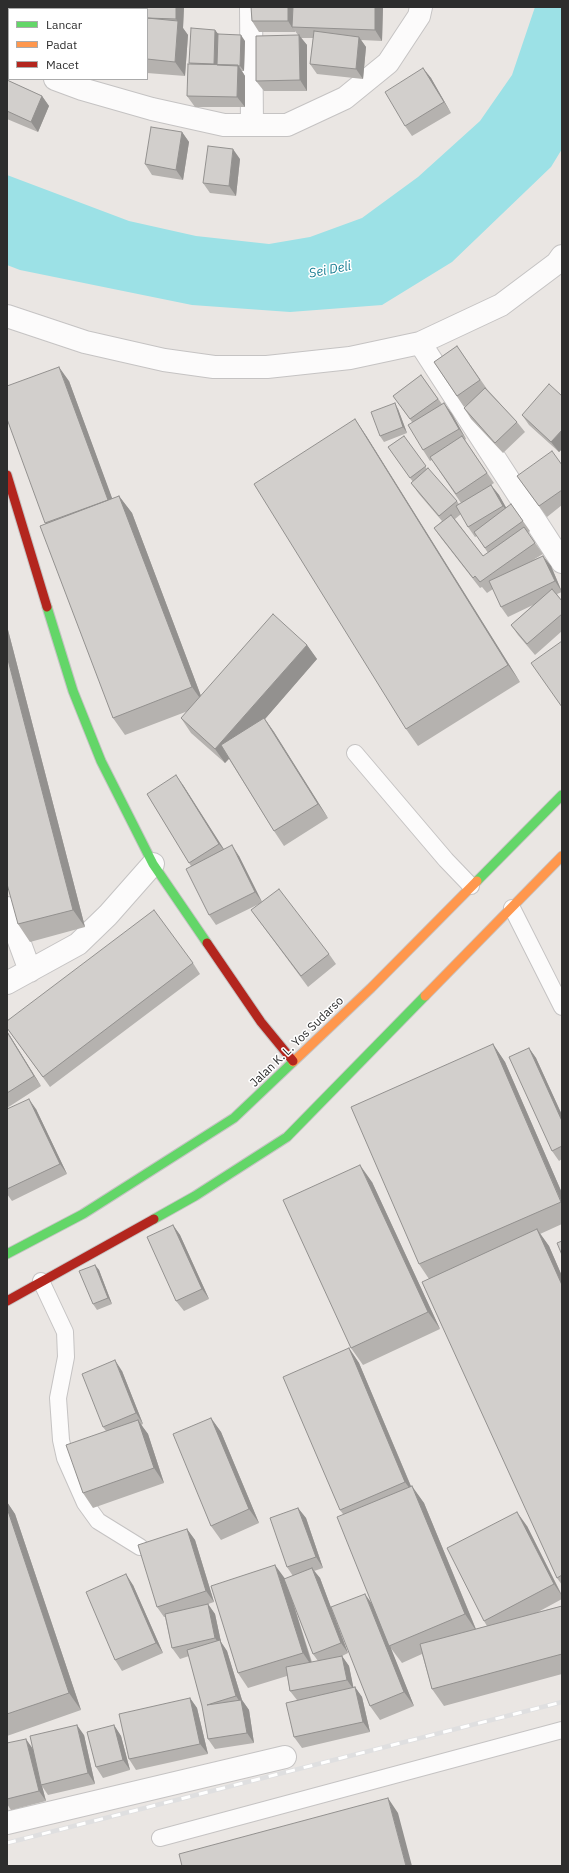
<!DOCTYPE html>
<style>
body{margin:0}
#map{position:relative;width:569px;height:1873px;overflow:hidden;background:#eae6e3;font-family:"IBM Plex Sans",sans-serif}
canvas{display:block}
.frame{position:absolute;inset:0;border:8px solid #2d2d2d;pointer-events:none}
.legend{position:absolute;left:8px;top:8px;width:140px;height:72px;box-sizing:border-box;background:#fff;border:1px solid #ababab;margin:0;padding:5px 7px;list-style:none;font-size:12px;color:#2d2d2d}
.legend li{display:flex;align-items:center;gap:8px;height:20px}
.legend b{width:20px;border:1px solid #ababab}
</style>
<div id="map">
<canvas width="569" height="1873"></canvas>
<div class="frame"></div>
<ul class="legend">
<li><b style="height:5px;background:#63d668"></b>Lancar</li>
<li><b style="height:5px;background:#ff974d"></b>Padat</li>
<li><b style="height:5px;background:#b3261e"></b>Macet</li>
</ul>
</div>
<script>
const ctx = document.querySelector('canvas').getContext('2d');
ctx.lineJoin = 'round';
function fillPath(path, color) { ctx.fillStyle = color; ctx.fill(path, 'evenodd'); }
const poly = rows => new Path2D(rows.map(r => 'M' + r).join(''));
function stroke(path, color, width, dash) { ctx.strokeStyle = color; ctx.lineWidth = width; ctx.lineCap = dash ? 'butt' : 'round'; ctx.setLineDash(dash || []); ctx.stroke(path); }
function label(font, color, halo, rows, align = 'center') {
  ctx.font = font + ' "IBM Plex Sans",sans-serif'; ctx.lineWidth = 3; ctx.setLineDash([]); ctx.textBaseline = 'middle'; ctx.strokeStyle = halo; ctx.fillStyle = color; for (const [text, x, y, turn = 0] of rows) {
    ctx.save(); ctx.translate(x, y); ctx.rotate((+turn || 0) * Math.PI / 180); ctx.textAlign = isNaN(turn) ? turn : align; if (halo) ctx.strokeText(text, 0, 0); ctx.fillText(text, 0, 0); ctx.restore();
  }
}
fillPath(poly([
 [535,7,562,7,562,149,551,167,452,262,382,305,290,312,192,305,20,270,7,265,7,175,129,221,196,236,269,244,310,237,362,218,418,177,480,121,512,75]
]), '#9ce1e6');
const lane = poly([
 [355,753,446,860,471,886],
 [512,908,562,1007],
 [41,1281,65,1332,66,1357,58,1398,61,1440,65,1458,85,1503,98,1521,140,1547],
 [160,1838,562,1730]
]);
const street = poly([
 [82,7,82,9],
 [251,7,252,125],
 [7,61,9,61],
 [55,79,82,89,152,109,224,125,287,125,345,98,388,63,419,16,421,7],
 [7,316,85,342,164,360,214,367,267,367,350,358,420,343,501,305,557,263,562,256],
 [420,343,562,562],
 [7,908,30,971],
 [7,983,78,944,108,915,153,864],
 [7,1823,285,1757]
]);
const fast = poly([
 [47,607,73,691,101,761,153,864,207,943],
 [477,881,562,795],
 [154,1219,195,1196,287,1137,425,996],
 [7,1254,83,1214,234,1118,293,1062]
]);
const slow = poly([
 [425,996,562,856],
 [293,1062,371,988,477,881]
]);
const jam = poly([
 [7,475,47,607],
 [207,943,261,1022,293,1061],
 [7,1301,154,1219]
]);
stroke(lane, '#c5c3c3', 18);
stroke(street, '#c5c3c3', 24);
stroke(fast, '#c5c3c3', 11);
stroke(slow, '#c5c3c3', 11);
stroke(jam, '#c5c3c3', 11);
stroke(lane, '#fcfbfb', 16);
stroke(street, '#fcfbfb', 22);
stroke(fast, '#63d668', 9);
stroke(slow, '#ff974d', 9);
stroke(jam, '#b3261e', 9);
const rail = poly([
 [7,1843,562,1702]
]);
stroke(rail, '#dfdfe0', 4.5);
stroke(rail, '#fff', 3, [9]);
fillPath(poly([
 [7,7,22,7,22,9,9,9,9,18,7,18],
 [86,7,132,7,132,9,87,9],
 [184,7,183,28,188,35,185,76,147,73,147,9],
 [251,7,383,7,382,41,361,40,366,47,363,79,317,74,310,64,313,38,301,38,307,45,307,91,264,91,256,81,298,35,295,31,295,32,259,32,252,21],
 [215,30,218,34,245,41,244,71,242,71,245,76,245,107,195,107,187,96,191,64,189,63],
 [423,68,431,78,451,113,412,136,405,126],
 [7,80,42,96,49,106,38,132,7,119],
 [182,132,189,142,183,180,152,175,145,164],
 [240,159,236,196,210,193,203,183],
 [457,346,487,389,517,422,525,432,503,453,471,419,464,408,470,403,464,407,434,362],
 [421,375,442,404,444,403,452,414,466,439,465,440,494,483,491,485,499,495,506,508,511,504,530,531,528,533,543,554,533,560,543,556,551,566,562,592,557,594,562,601,562,631,535,655,518,635,511,625,533,605,508,617,501,607,493,589,487,593,482,587,480,588,441,538,434,528,442,521,419,494,411,483,413,482,388,447,404,436,427,469,457,501,459,504,461,503,432,460,430,461,423,450,412,422,393,396],
 [461,514,468,527,475,537,477,536,488,553,483,556,455,519],
 [69,381,112,499,119,496,132,513,201,696,307,645,317,659,265,719,274,732,328,818,284,846,274,831,229,759,225,763,191,733,181,718,188,711,125,735,113,718,45,523],
 [562,396,562,449,559,452,529,425,522,415],
 [398,409,407,433,384,442,380,436],
 [355,419,367,437,520,682,418,746,406,729],
 [562,465,562,505,547,517,517,476],
 [7,626,85,927,30,942,18,924],
 [183,785,224,850,239,856,262,902,329,954,336,964,308,987,251,910,261,903,216,925,209,915,191,866,147,794],
 [193,963,200,974,50,1087,7,1028],
 [7,1031,41,1086,7,1108],
 [493,1044,505,1062,562,1193,562,1224,540,1234,549,1246,562,1276,562,1585,557,1578,429,1279,419,1264],
 [529,1048,536,1058,562,1115,562,1159,559,1161,552,1151],
 [7,1109,36,1109,67,1174,12,1201,7,1194],
 [372,1182,440,1329,363,1365,351,1348],
 [173,1225,180,1235,209,1299,184,1311,176,1301],
 [95,1265,99,1270,112,1304,97,1310,93,1304],
 [349,1348,359,1363,411,1486,424,1503,476,1629,487,1626,484,1621,527,1526,562,1595,562,1599,538,1612,562,1606,562,1674,444,1706,432,1689,422,1654,402,1663,390,1647,414,1706,380,1720,370,1706,372,1604,343,1514,340,1510],
 [122,1371,143,1424,141,1425,148,1434,164,1483,93,1508,83,1493,106,1431,103,1427],
 [211,1418,221,1432,259,1523,221,1540,211,1526],
 [7,1502,15,1514,81,1710,7,1736],
 [298,1508,306,1518,323,1568,314,1571,320,1578,348,1653,342,1656,349,1666,353,1687,355,1687,362,1697,370,1732,302,1748,294,1737,297,1700,290,1691,287,1676,248,1688,238,1673,285,1579,293,1576,287,1567],
 [290,1593,313,1654,318,1661,312,1662],
 [187,1529,195,1540,214,1602,205,1605,208,1604,215,1614,221,1642,227,1651,242,1700,249,1710,254,1743,215,1749,208,1739,202,1706,189,1656,180,1659,172,1648,165,1617,164,1617,157,1607],
 [133,1585,163,1653,122,1671,115,1660],
 [190,1698,197,1708,208,1754,136,1770,129,1759],
 [114,1725,121,1736,130,1770,103,1778,96,1767],
 [84,1735,95,1784,48,1795,42,1786,46,1801,11,1810,7,1804,7,1743,33,1749]
]), '#b5b2af');
fillPath(poly([
 [14,7,22,7,22,9,15,9],
 [70,7,78,7,78,9,70,9],
 [176,7,184,7,183,28,188,35,185,76,175,62,178,23,176,19],
 [288,7,295,7,292,27,295,32,288,21],
 [375,7,383,7,382,41,375,30],
 [215,30,219,35,217,69,214,64],
 [241,35,245,41,244,71,240,66],
 [299,35,307,45,307,91,300,80],
 [359,37,366,47,363,79,356,69],
 [238,65,245,76,245,107,237,97],
 [423,68,431,78,451,113,444,102],
 [42,96,49,106,38,132,31,122],
 [182,132,189,142,183,180,176,170],
 [233,149,240,159,236,196,229,186],
 [59,367,69,381,118,514,108,500],
 [395,403,398,409,407,433,403,427],
 [444,403,452,414,466,439,459,429],
 [355,419,367,437,520,682,508,665],
 [562,430,562,449,559,452,551,442],
 [491,485,499,495,511,516,503,506],
 [119,496,132,513,204,704,192,687],
 [543,556,551,566,562,592,555,581],
 [7,626,85,927,73,910,7,656],
 [307,645,317,659,265,719,274,732,328,818,318,804,265,719,225,763,215,749],
 [176,775,183,785,227,854,219,844],
 [232,845,239,856,262,902,255,892],
 [7,1031,41,1086,34,1076,7,1032],
 [493,1044,505,1062,562,1193,562,1203],
 [529,1048,536,1058,562,1115,562,1121],
 [29,1099,36,1109,67,1174,60,1164],
 [360,1165,372,1182,440,1329,428,1312],
 [173,1225,180,1235,209,1299,202,1289],
 [537,1229,549,1246,562,1276,562,1285],
 [95,1265,99,1270,112,1304,108,1298],
 [349,1348,359,1363,415,1496,405,1482],
 [115,1360,122,1371,143,1424,136,1413],
 [211,1418,221,1432,259,1523,249,1509],
 [138,1420,148,1434,164,1483,154,1468],
 [412,1486,424,1503,477,1632,465,1614],
 [7,1502,15,1514,81,1710,69,1693,7,1508],
 [298,1508,306,1518,323,1568,316,1557],
 [517,1512,527,1526,562,1596,554,1584],
 [187,1529,195,1540,214,1602,206,1591],
 [275,1565,286,1580,313,1668,303,1653],
 [312,1568,320,1578,348,1653,341,1643],
 [126,1574,133,1585,163,1653,156,1643],
 [365,1594,375,1608,414,1706,404,1692],
 [208,1604,215,1614,221,1642,227,1651,242,1700,249,1710,254,1743,247,1733,242,1705,236,1696,222,1648,215,1638],
 [342,1656,349,1666,354,1690,347,1680],
 [355,1687,362,1697,370,1732,363,1722],
 [190,1698,197,1708,208,1754,200,1744],
 [77,1725,84,1735,95,1784,88,1773],
 [114,1725,121,1736,130,1770,123,1760],
 [26,1739,33,1749,41,1785,42,1786,46,1801,39,1791],
 [388,1798,398,1813,412,1866,406,1866]
]), '#93918f');
const building = poly([
 [7,7,14,7,14,8,7,8,7,7],
 [28,7,70,7,70,9,28,9,28,7],
 [137,7,176,7,176,19,147,18,147,9,137,9,137,7],
 [251,7,288,7,288,21,252,21,251,7],
 [293,7,375,7,375,30,292,27,293,7],
 [147,18,178,21,175,62,147,59,147,18],
 [191,28,215,30,214,64,189,63,191,28],
 [314,31,359,37,356,69,310,64,314,31],
 [218,34,241,35,240,66,217,65,218,34],
 [299,35,300,80,256,81,256,36,299,35],
 [188,64,238,65,237,97,187,96,188,64],
 [423,68,444,102,405,126,385,92,423,68],
 [7,80,42,96,31,122,7,111,7,80],
 [151,127,182,132,176,170,145,164,151,127],
 [208,146,233,149,229,186,203,183,208,146],
 [457,346,480,380,457,396,434,362,457,346],
 [59,367,108,500,45,523,7,419,7,386,59,367],
 [421,375,438,399,410,419,393,396,421,375],
 [549,384,562,396,562,430,551,442,522,415,549,384],
 [485,388,517,422,495,443,464,408,485,388],
 [395,403,403,427,380,436,371,412,395,403],
 [444,403,459,429,423,450,408,425,444,403],
 [355,419,508,665,406,729,254,484,355,419],
 [404,436,426,466,410,478,388,447,404,436],
 [462,436,487,473,456,494,430,457,462,436],
 [552,451,562,465,562,490,539,506,517,476,552,451],
 [428,468,457,501,439,516,411,483,428,468],
 [491,485,503,506,468,527,456,506,491,485],
 [119,496,192,687,113,718,40,526,119,496],
 [511,504,523,521,485,548,474,532,511,504],
 [451,515,483,556,524,527,535,543,480,582,475,576,473,578,434,528,451,515],
 [543,556,555,581,501,607,489,581,543,556],
 [552,589,562,601,562,614,527,644,511,625,552,589],
 [273,614,307,645,215,749,181,718,273,614],
 [562,641,562,707,531,663,562,641],
 [7,656,73,910,18,924,7,884,7,656],
 [264,718,318,804,274,831,221,745,264,718],
 [176,775,219,844,189,863,147,794,176,775],
 [232,845,255,892,209,915,186,869,232,845],
 [279,889,329,954,301,976,251,910,279,889],
 [154,910,193,963,43,1077,7,1028,7,1021,154,910],
 [7,1032,34,1076,7,1093,7,1032],
 [493,1044,561,1202,419,1264,351,1107,493,1044],
 [529,1048,562,1121,562,1146,552,1151,509,1057,529,1048],
 [29,1099,60,1164,7,1189,7,1109,29,1099],
 [360,1165,428,1312,351,1348,283,1200,360,1165],
 [173,1225,202,1289,176,1301,147,1237,173,1225],
 [537,1229,562,1285,562,1575,557,1578,422,1282,537,1229],
 [562,1241,562,1255,557,1243,562,1241],
 [95,1265,108,1298,93,1304,79,1271,95,1265],
 [349,1348,405,1482,340,1510,283,1377,349,1348],
 [115,1360,136,1413,103,1427,82,1374,115,1360],
 [211,1418,249,1509,211,1526,173,1434,211,1418],
 [138,1420,154,1468,83,1493,66,1445,138,1420],
 [412,1486,465,1614,389,1646,337,1517,412,1486],
 [7,1508,69,1693,7,1714,7,1508],
 [298,1508,316,1557,287,1567,270,1518,298,1508],
 [517,1512,554,1584,484,1621,447,1548,517,1512],
 [187,1529,206,1591,157,1607,138,1545,187,1529],
 [275,1565,303,1653,238,1673,211,1586,275,1565],
 [312,1568,341,1643,313,1654,284,1579,312,1568],
 [126,1574,156,1643,115,1660,86,1592,126,1574],
 [365,1594,404,1692,370,1706,331,1607,365,1594],
 [208,1604,215,1638,172,1648,165,1614,208,1604],
 [562,1606,562,1654,432,1689,420,1644,562,1606],
 [220,1640,236,1696,207,1705,241,1700,247,1733,208,1739,202,1706,187,1650,220,1640],
 [342,1656,347,1680,290,1691,286,1667,342,1656],
 [355,1687,363,1722,294,1737,286,1703,355,1687],
 [190,1698,200,1744,129,1759,119,1714,190,1698],
 [77,1725,88,1773,41,1785,30,1736,77,1725],
 [114,1725,123,1760,96,1767,87,1732,114,1725],
 [26,1739,39,1791,7,1799,7,1743,26,1739],
 [388,1798,406,1866,182,1866,179,1854,388,1798]
]);
fillPath(building, '#d2cfcc');
stroke(building, '#93918f', 1);
label('12px', '#2d2d2d', '#fff', [
 ["Jalan K. L. Yos Sudarso",297,1042,-44]
]);
label('italic 13px', '#167d91', '#fff', [
 ["Sei Deli",330,270,-11]
]);
</script>
